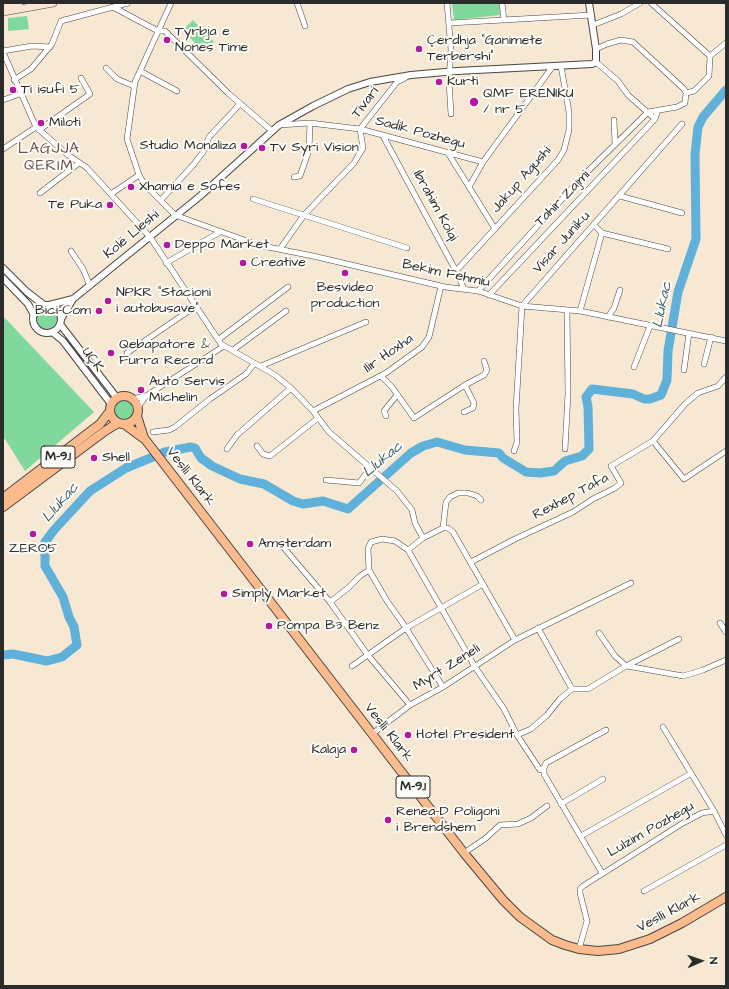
<!DOCTYPE html>
<meta charset="utf-8">
<style>
body{margin:0}
#map{position:relative;width:729px;height:989px;overflow:hidden;background:#f6e8d3;font-family:"Architects Daughter",sans-serif}
canvas{display:block}
.frame{position:absolute;inset:0;border:4px solid #2b2b2b;pointer-events:none}
.north{position:absolute;left:681px;top:941px;width:40px;height:40px;-webkit-text-stroke:3px #fdfcf7;paint-order:stroke;rotate:88deg;font-size:11px;font-weight:700;line-height:16px;text-align:center;color:#2b2b2b}
.north::after{content:'';display:block;margin:auto;width:14px;height:18px;background:#2b2b2b;clip-path:polygon(50% 0,100% 100%,50% 72%,0 100%)}
</style>
<div id="map">
<canvas width="729" height="989"></canvas>
<div class="frame"></div>
<div class="north">N</div>
</div>
<script>
const ctx = document.querySelector('canvas').getContext('2d');
ctx.lineJoin = 'round';
function fillPath(path, color) { ctx.fillStyle = color; ctx.fill(path, 'evenodd'); }
const poly = rows => new Path2D(rows.map(r => 'M' + r).join(''));
function stroke(path, color, width, dash) { ctx.strokeStyle = color; ctx.lineWidth = width; ctx.lineCap = dash ? 'butt' : 'round'; ctx.setLineDash(dash || []); ctx.stroke(path); }
function label(font, color, halo, rows, align = 'center') {
  ctx.font = font + ' "Architects Daughter",sans-serif'; ctx.lineWidth = 4; ctx.setLineDash([]); ctx.textBaseline = 'middle'; ctx.strokeStyle = halo; ctx.fillStyle = color; for (const [text, x, y, turn = 0] of rows) {
    ctx.save(); ctx.translate(x, y); ctx.rotate((+turn || 0) * Math.PI / 180); ctx.textAlign = isNaN(turn) ? turn : align; if (halo) ctx.strokeText(text, 0, 0); ctx.fillText(text, 0, 0); ctx.restore();
  }
}
fillPath(poly([
 [452,3,499,3,500,15,454,20],
 [27,16,29,29,8,31,8,18],
 [193,20,214,42,203,52,183,30],
 '37 319a10 10 0 1 1 20 0a10 10 0 1 1-20 0Z',
 [3,316,94,412,25,471,3,436],
 '114 410a10 10 0 1 1 20 0a10 10 0 1 1-20 0Z'
]), '#80d89c');
stroke(poly([
 [3,655,13,654,47,661,62,657,77,645,74,627,69,617,63,597,45,566,45,542,54,530,90,491,126,468,165,452,191,447,195,448,201,458,212,466,240,479,264,484,293,501,303,504,323,501,348,509,411,453,423,446,437,442,465,450,499,453,503,458,526,472,540,473,554,471,565,461,582,456,589,449,588,407,586,397,592,389,633,394,644,399,650,399,661,395,667,380,668,351,678,292,696,239,695,154,698,127,703,117,726,90]
]), '#5fb1da', 9);
const minor = poly([
 [171,3,135,82,127,139,139,175,145,185,175,215,258,245,313,256,445,287,478,291,522,306,580,311,726,341],
 [297,3,305,26],
 [447,3,451,49,449,81,451,114],
 [502,3,504,20],
 [651,3,710,56],
 [113,7,158,31,165,31,228,93,272,131],
 [450,23,591,15],
 [593,25,621,14,640,3],
 [3,51,32,46,50,47],
 [3,52,36,127,68,155,86,167,150,237,221,344,275,375,291,388,313,411,329,432,397,491,412,510,415,523,423,538],
 [710,56,726,43],
 [596,62,618,81,628,95,655,119],
 [106,68,117,79,134,86],
 [140,71,177,91],
 [14,80,31,69,52,44,61,21,128,3],
 [686,93,694,91,709,76,710,56],
 [3,100,20,94],
 [614,120,615,143],
 [279,125,310,123,360,129,483,162],
 [39,130,90,94,81,78],
 [383,136,456,271,464,289],
 [3,149,36,127],
 [448,153,495,229],
 [294,177,300,176,309,150,310,123],
 [469,187,483,162,553,66],
 [40,193,79,163],
 [111,194,139,175],
 [620,196,682,213],
 [253,199,407,248],
 [161,200,194,164,203,152,209,137,240,104],
 [602,233,668,249],
 [280,249,304,215,354,163,363,148,360,129,397,82,405,78],
 [71,251,83,269,90,286],
 [166,263,220,232],
 [456,271,558,160,564,150,569,130,569,112,561,66],
 [478,291,584,175,648,112,677,107,685,103,686,93,684,89,633,42,621,40,607,44,596,49],
 [489,295,655,119,658,110],
 [580,311,602,233,594,225],
 [608,317,614,308,620,290],
 [219,339,288,287],
 [233,350,286,311],
 [127,353,196,306],
 [704,364,711,337],
 [261,366,366,322],
 [634,367,650,326],
 [684,370,689,333],
 [381,376,392,387,414,418,465,385,474,403,473,408,464,412],
 [465,385,484,375,487,370,484,361],
 [133,399,145,396],
 [138,407,146,396,224,346],
 [313,411,386,373,422,347,429,337,441,286],
 [386,416,384,411,397,395],
 [153,432,169,430,175,427,210,399,246,374,254,364],
 [653,441,684,479,726,451],
 [257,446,263,454,270,456,318,418],
 [227,449,237,435,291,388],
 [565,449,568,394,567,310],
 [514,451,517,442,516,409,522,306,682,124],
 [326,480,359,483,371,467],
 [443,528,446,502,450,497,458,493,468,493,477,496,481,500],
 [284,548,330,602,367,654,410,705],
 [408,550,423,538,443,528,448,528,453,532,515,640],
 [471,562,515,539,573,512,593,499,615,488,621,483,611,466,653,441,685,404,698,393,718,386,726,377],
 [330,602,348,588,360,576,369,570],
 [720,623,726,632],
 [538,628,572,689],
 [599,633,615,656,626,666],
 [352,666,406,628,483,584],
 [627,666,683,676,703,670,726,660],
 [443,687,406,628,387,601,369,570,368,549,371,542,382,539,395,541,408,550,475,667,504,709,517,735,540,770,544,768],
 [572,689,588,689,626,666,679,639],
 [663,727,714,811],
 [372,734,410,705,443,687,515,640,631,583],
 [517,735,531,729,547,715,560,699,572,689],
 [561,804,603,779],
 [581,836,690,774],
 [464,853,486,838,500,825,518,824,531,818,547,806],
 [602,873,544,774,544,768,546,763,606,730],
 [644,891,726,845],
 [579,949,587,921,580,893,580,889,583,886,683,823,702,813,714,811,726,835]
]);
const tertiary = poly([
 [3,268,27,292,44,305],
 [3,278,28,304,34,315],
 [49,305,73,299],
 '33 319a14 14 0 1 1 28 0a14 14 0 1 1-28 0Z',
 [61,319,73,299,199,197,279,125,313,106,348,89,370,82,411,75,457,71,592,64,596,62,596,49,589,3],
 [60,324,117,398],
 [52,332,63,341,111,404]
]);
const secondary = poly([
 [3,6,19,3],
 [3,12,53,3]
]);
const primary = poly([
 '110 410a14 14 0 1 1 28 0a14 14 0 1 1-28 0Z',
 [137,416,144,438,464,853,503,900,520,917,552,940,565,945,579,949,598,951,619,949,650,939,682,923,726,897],
 [124,424,143,438],
 [3,498,100,424,110,411],
 [3,507,105,431,118,423]
]);
stroke(minor, '#494744', 6);
stroke(tertiary, '#494744', 8);
stroke(secondary, '#494744', 8);
stroke(primary, '#494744', 10);
stroke(minor, '#fff', 5);
stroke(tertiary, '#fff', 6);
stroke(secondary, '#fde4d1', 7);
stroke(primary, '#fbbb8c', 8);
for (const [x, y, r, color] of [
 [167,40,4,"#b5179e"],
 [419,49,4,"#b5179e"],
 [439,82,4,"#b5179e"],
 [13,90,4,"#b5179e"],
 [474,102,5,"#b5179e"],
 [41,123,4,"#b5179e"],
 [244,146,4,"#b5179e"],
 [262,148,4,"#b5179e"],
 [131,187,4,"#b5179e"],
 [110,205,4,"#b5179e"],
 [167,245,4,"#b5179e"],
 [243,263,4,"#b5179e"],
 [345,273,4,"#b5179e"],
 [108,301,4,"#b5179e"],
 [99,311,4,"#b5179e"],
 [111,353,4,"#b5179e"],
 [141,390,4,"#b5179e"],
 [94,458,4,"#b5179e"],
 [33,534,4,"#b5179e"],
 [250,544,4,"#b5179e"],
 [224,594,4,"#b5179e"],
 [269,626,4,"#b5179e"],
 [408,735,4,"#b5179e"],
 [354,750,4,"#b5179e"],
 [388,820,4,"#b5179e"]
]) { const dot = new Path2D(); dot.arc(x, y, r, 0, 2 * Math.PI); ctx.fillStyle = color; ctx.fill(dot); stroke(dot, '#fdfcf7', 1.5); }
for (const [x, y, w] of [
 [58,457,34],
 [413,787,34]
]) { const box = new Path2D(); box.roundRect(x - w / 2, y - 11, w, 22, 3); ctx.fillStyle = '#fdfcf7'; ctx.fill(box); stroke(box, '#2b2b2b', 1); }
label('bold 13px', '#2b2b2b', null, [
 ["M-9.1",58,457],
 ["M-9.1",413,787]
]);
label('14px', '#2b2b2b', '#fdfcf7', [
 ["Tyrbja e",175,32],
 ["Nones Time",175,48],
 ["Çerdhja \"Ganimete",427,41],
 ["Terbershi\"",427,57],
 ["Kurti",447,82],
 ["Ti isufi 5",21,90],
 ["QMF ERENIKU",483,94],
 ["/ nr 5",483,110],
 ["Miloti",49,123],
 ["Studio Monaliza",236,146,"right"],
 ["Tv Syri Vision",270,148],
 ["Xhamia e Sofes",139,187],
 ["Te Puka",102,205,"right"],
 ["Deppo Market",175,245],
 ["Creative",251,263],
 ["Besvideo",345,288,"center"],
 ["production",345,304,"center"],
 ["NPKR \"Stacioni",116,293],
 ["i autobusave\"",116,309],
 ["Bici-Com",91,311,"right"],
 ["Qebapatore &",119,345],
 ["Furra Record",119,361],
 ["Auto Servis",149,382],
 ["Michelin",149,398],
 ["Shell",102,458],
 ["Amsterdam",258,544],
 ["ZERO5",33,549,"center"],
 ["Simply Market",232,594],
 ["Pompa B3 Benz",277,626],
 ["Hotel President",416,735],
 ["Kalaja",346,750,"right"],
 ["Renea-D Poligoni",396,812],
 ["i Brendshem",396,828]
], 'left');
label('14px', '#2b2b2b', '#fdfcf7', [
 ["Tivari",366,103,-53],
 ["Sadik Pozhegu",420,133,15],
 ["Jakup Agushi",522,180,-49],
 ["Tahir Zajmi",563,199,-46],
 ["Ibrahim Kolqi",435,206,61],
 ["Kolë Lleshi",132,235,-40],
 ["Visar Juniku",562,243,-48],
 ["Bekim Fehmiu",446,274,12],
 ["Ilir Hoxha",389,354,-35],
 ["UÇK",92,360,53],
 ["Veslli Klark",190,477,52],
 ["Rexhep Tafa",571,497,-28],
 ["Myrt Zeneli",447,668,-32],
 ["Veslli Klark",388,733,52],
 ["Lulzim Pozhegu",651,830,-30],
 ["Veslli Klark",669,913,-28]
]);
ctx.letterSpacing = '1px';
label('15px', '#694d48', '#fdfcf7', [
 ["LAGJJA",49,150],
 ["QERIM",49,167]
]);
ctx.letterSpacing = '0px';
label('italic 15px', '#3d5a68', '#fdfcf7', [
 ["Llukac",663,305,-78],
 ["Llukac",383,460,-40],
 ["Llukac",61,503,-49]
]);
</script>
